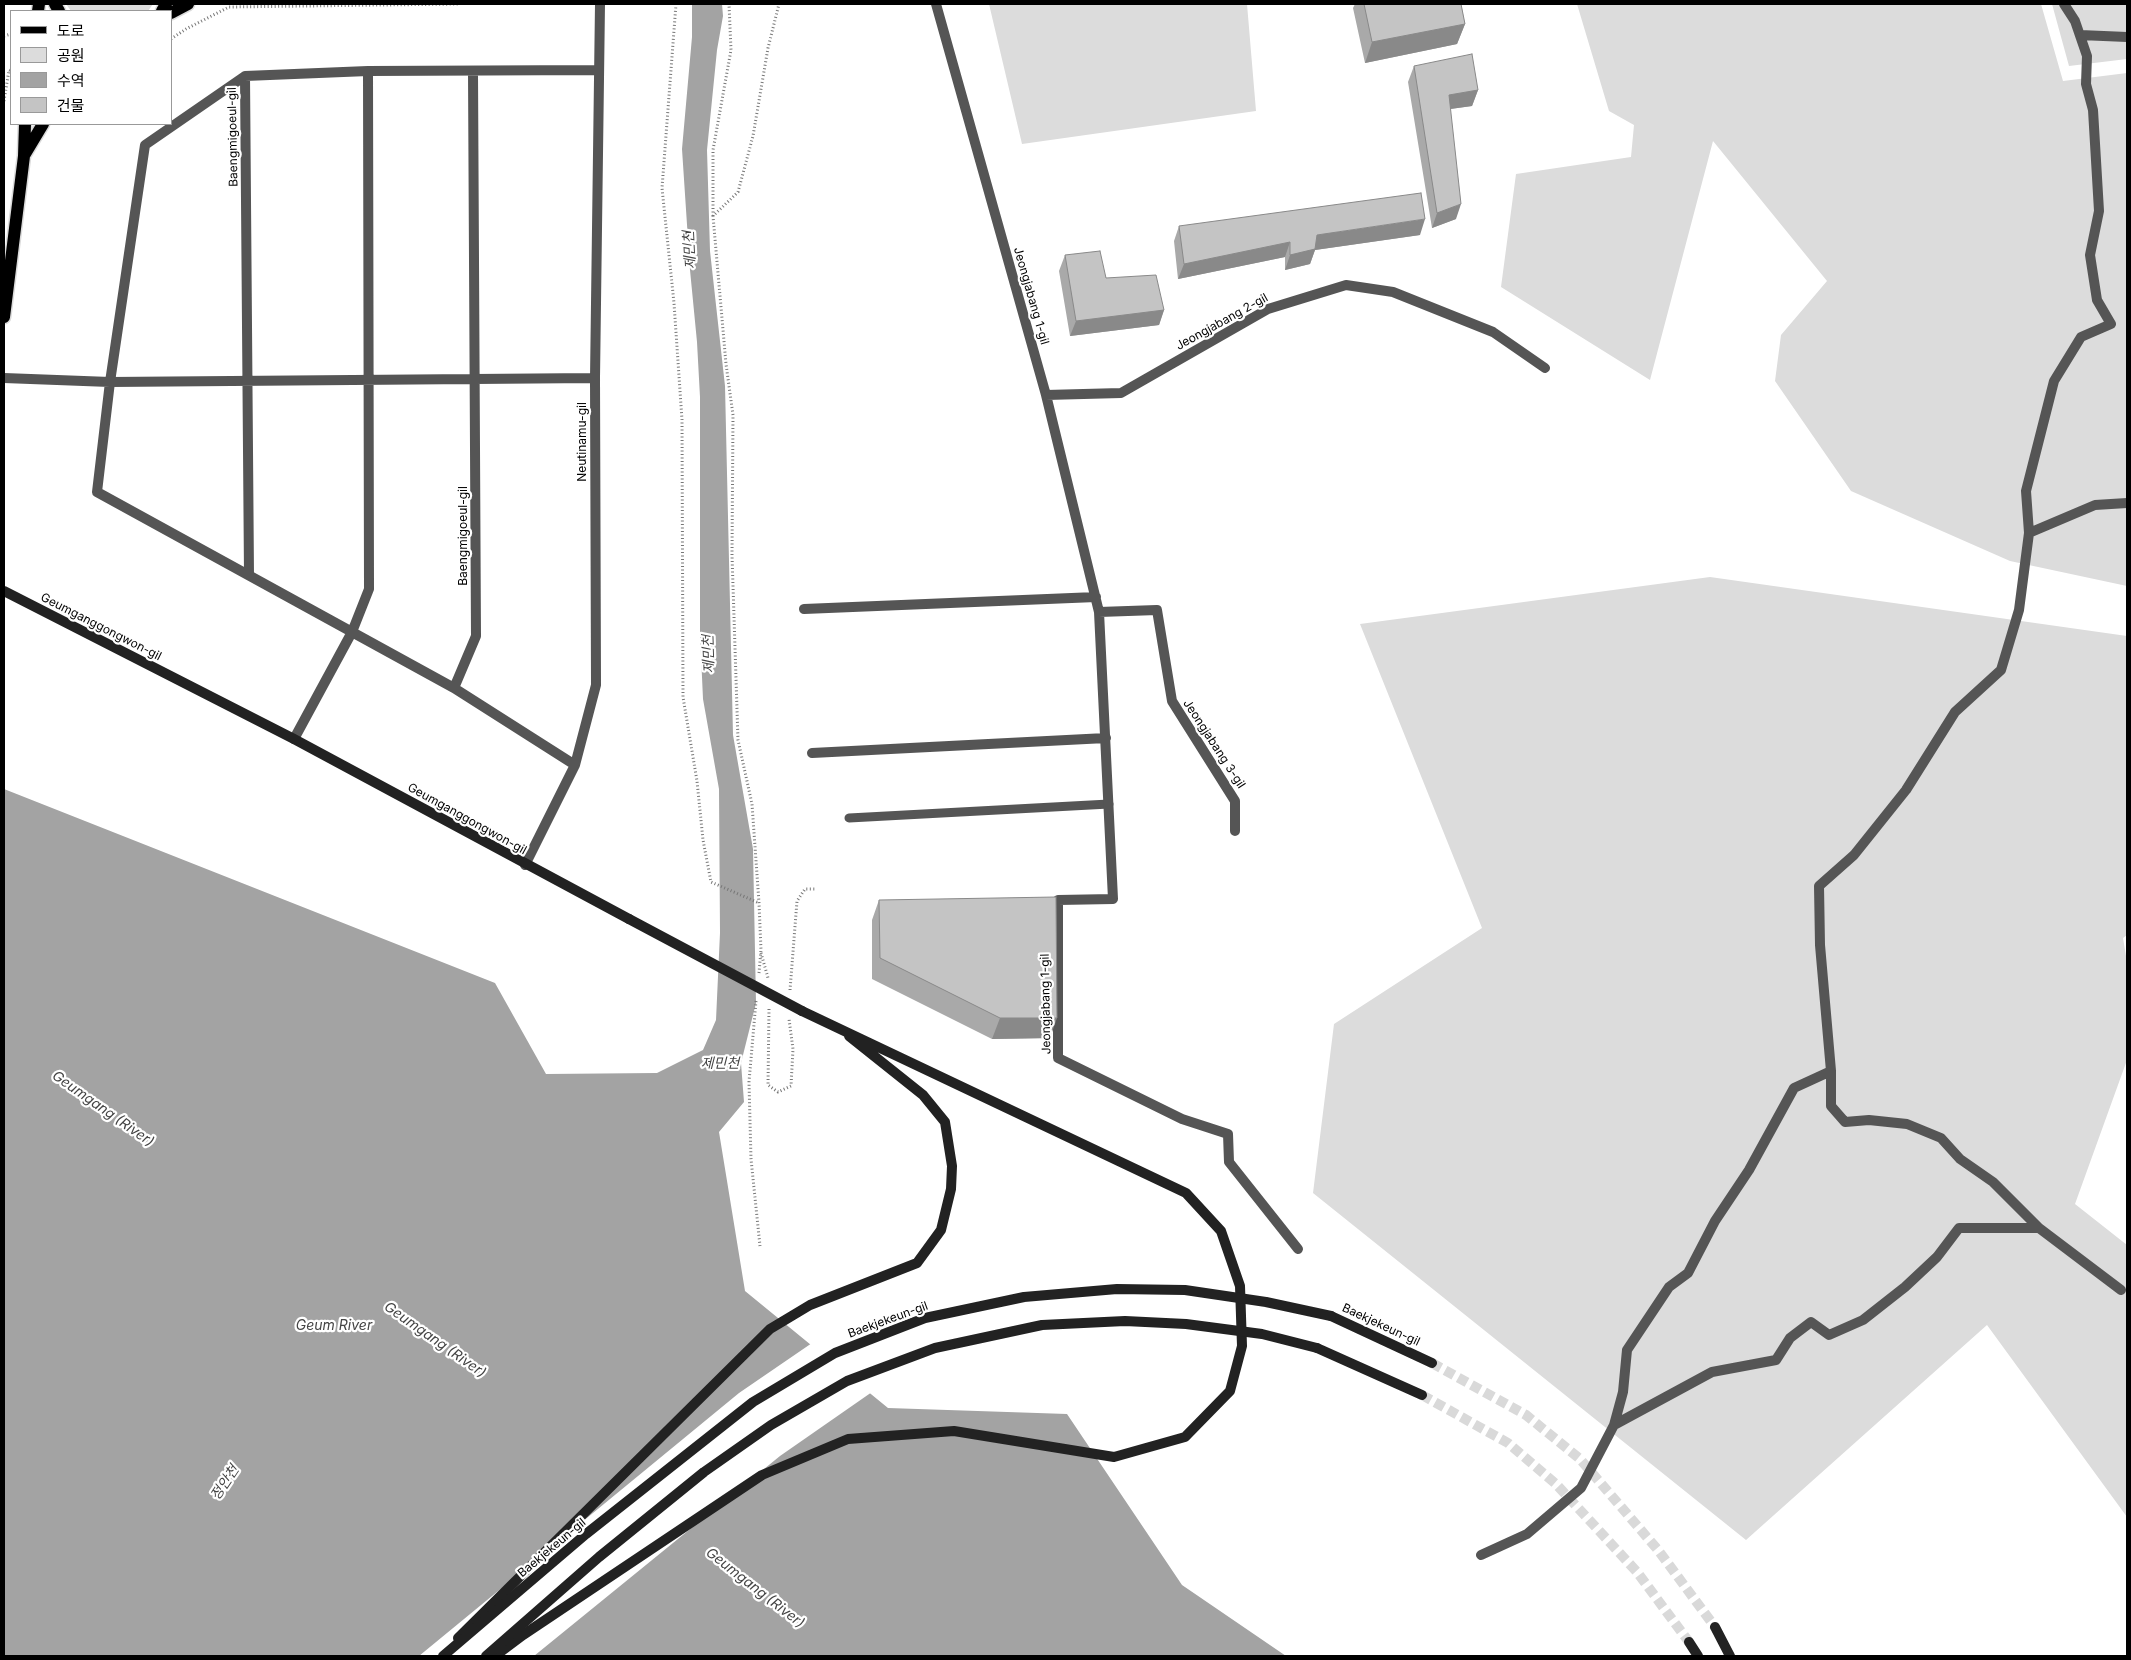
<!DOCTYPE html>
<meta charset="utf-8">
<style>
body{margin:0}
#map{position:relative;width:2131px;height:1660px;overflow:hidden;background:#fff;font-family:Inter,"Noto Sans KR",sans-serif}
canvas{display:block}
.frame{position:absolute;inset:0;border:5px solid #000;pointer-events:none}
.legend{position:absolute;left:10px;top:10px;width:162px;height:115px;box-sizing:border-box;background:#fff;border:1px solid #999;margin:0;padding:6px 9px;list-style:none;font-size:15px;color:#000}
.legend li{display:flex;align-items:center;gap:10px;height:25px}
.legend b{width:25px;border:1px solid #999}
</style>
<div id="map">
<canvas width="2131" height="1660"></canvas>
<div class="frame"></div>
<ul class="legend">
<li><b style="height:6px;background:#000"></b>도로</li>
<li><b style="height:14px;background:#dcdcdc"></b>공원</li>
<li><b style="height:14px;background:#a3a3a3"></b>수역</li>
<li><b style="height:14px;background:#c4c4c4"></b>건물</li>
</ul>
</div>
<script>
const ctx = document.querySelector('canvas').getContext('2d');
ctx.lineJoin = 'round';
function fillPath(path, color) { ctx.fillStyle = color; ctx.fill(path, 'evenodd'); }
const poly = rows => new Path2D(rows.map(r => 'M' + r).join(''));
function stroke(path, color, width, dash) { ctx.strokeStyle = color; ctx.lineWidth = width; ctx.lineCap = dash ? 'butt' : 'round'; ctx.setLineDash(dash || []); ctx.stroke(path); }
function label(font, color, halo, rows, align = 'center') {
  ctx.font = font + ' Inter,"Noto Sans KR",sans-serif'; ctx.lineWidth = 4.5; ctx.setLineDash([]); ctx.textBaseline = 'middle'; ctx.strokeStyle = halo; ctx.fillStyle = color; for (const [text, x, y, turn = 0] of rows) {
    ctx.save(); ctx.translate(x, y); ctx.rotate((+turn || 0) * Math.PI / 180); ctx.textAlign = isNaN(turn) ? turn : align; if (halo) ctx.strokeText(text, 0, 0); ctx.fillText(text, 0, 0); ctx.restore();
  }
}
fillPath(poly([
 [66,4,153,4,148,11,71,11],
 [989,4,1247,4,1256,111,1022,144],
 [1577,4,2041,4,2063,81,2127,73,2127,586,2010,561,1851,491,1775,381,1781,335,1827,281,1713,141,1650,380,1501,287,1516,174,1631,157,1634,125,1609,111],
 [2052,4,2127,4,2127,59,2069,66],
 [1710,577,2127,636,2127,935,2123,938,2127,962,2127,1060,2075,1204,2127,1245,2127,1517,1987,1325,1746,1540,1313,1193,1334,1024,1482,928,1360,624]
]), '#dcdcdc');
fillPath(poly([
 [692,4,722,4,723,16,717,50,707,150,710,251,725,386,733,735,753,849,756,1003,741,1063,744,1102,719,1132,745,1291,888,1408,1067,1414,1182,1585,1286,1656,4,1656,4,789,495,983,546,1074,657,1073,703,1050,716,1020,720,933,719,789,703,699,700,633,700,397,697,342,690,270,682,149,692,37]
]), '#a3a3a3');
fillPath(poly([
 [812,1343,872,1392,780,1456,534,1656,419,1656,739,1393]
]), '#fff');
stroke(poly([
 [1432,1363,1526,1415,1580,1459,1658,1550,1715,1627],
 [1422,1395,1508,1443,1556,1484,1637,1572,1689,1642]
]), '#d9d9d9', 10, [10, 5]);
const primary = poly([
 [55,4,59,11],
 [38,11,39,4],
 [162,11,166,4],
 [171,13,188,4],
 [25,154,43,124],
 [4,317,24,156,25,124]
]);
stroke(primary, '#dbdbdb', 15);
stroke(poly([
 [676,4,662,188,674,303,682,420,683,697,697,781,703,840,711,882,759,903],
 [4,36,11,34],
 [171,39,186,29,229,7,458,4],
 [4,101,9,70,11,71],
 [713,216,713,150,731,50,729,4],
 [761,953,768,978],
 [759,973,761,950,759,903,752,804,738,740,732,555,733,415,726,364,713,216,738,192,753,136,768,48,779,4],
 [790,990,797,901,805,889,816,889],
 [756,1001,749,1082,751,1159,760,1246],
 [769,1009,768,1085,778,1092,791,1086,793,1049,789,1019]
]), '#777', 3, [1, 2.5]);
stroke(poly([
 [849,818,1109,804]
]), '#555', 9);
stroke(poly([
 [2080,35,2127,37],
 [2029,533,2095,505,2127,503],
 [2039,1228,2121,1290],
 [1614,1425,1712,1372,1776,1360,1790,1338,1811,1322,1829,1335,1863,1320,1905,1287,1937,1257,1959,1228,2039,1228,1993,1182,1960,1159,1941,1138,1907,1124,1869,1120,1845,1122,1831,1106,1831,1071],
 [1481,1555,1527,1534,1581,1488,1614,1425,1623,1392,1627,1350,1669,1287,1688,1273,1715,1221,1749,1170,1794,1088,1831,1071,1820,945,1819,886,1854,855,1906,790,1955,712,2001,670,2019,610,2029,533,2026,491,2054,381,2081,337,2111,324,2097,300,2090,255,2099,211,2093,110,2086,84,2087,56,2075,21,2064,4]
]), '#555', 10);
stroke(poly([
 [936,4,1046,395,1099,612,1113,899,1058,900,1058,1058,1182,1119,1228,1134,1229,1162,1298,1249],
 [245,76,145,145,110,382,97,492,454,688,575,765],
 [245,76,249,575],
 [245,76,368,71,599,70],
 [4,378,110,382,595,378],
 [1046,395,1121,393,1268,309,1346,285,1393,292,1493,332,1545,368],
 [804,609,1096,597],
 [1099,612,1157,610,1172,701,1235,801,1235,831],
 [454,688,476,636,473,72],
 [294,739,352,632,369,589,368,71],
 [812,753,1106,738],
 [525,865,575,765,596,685,595,378,600,4]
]), '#555', 10);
stroke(poly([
 [4,591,294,739,629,919],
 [1331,1316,1432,1363],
 [1317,1348,1422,1395],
 [1715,1627,1730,1656],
 [458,1638,770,1329,810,1305,917,1263,941,1230,951,1189,952,1166,945,1122,923,1095,849,1036],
 [1689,1642,1698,1656],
 [495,1656,523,1635,762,1475,848,1439,954,1431,1114,1457,1185,1437,1230,1391,1242,1346,1240,1286,1221,1231,1186,1193,802,1011]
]), '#222', 10);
stroke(primary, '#000', 12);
stroke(poly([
 [629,919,802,1011],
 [443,1656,586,1534,753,1402,835,1353,925,1318,1024,1297,1117,1289,1185,1290,1266,1302,1331,1316],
 [486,1656,599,1557,704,1472,771,1425,847,1381,935,1348,1042,1325,1125,1321,1186,1324,1262,1334,1317,1348]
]), '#222', 10);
fillPath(poly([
 [1355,4,1461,4,1465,24,1457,44,1365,63,1353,8],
 [1414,66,1478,90,1472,106,1450,109,1456,219,1432,228,1408,82],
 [1179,226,1420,235,1315,250,1310,264,1285,270,1285,257,1178,279,1174,241],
 [1065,255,1164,310,1159,325,1070,336,1059,271],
 [879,900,1050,1038,992,1039,872,979,872,920]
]), '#a9a9a9');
fillPath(poly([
 [1465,24,1457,44,1365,63,1372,42],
 [1478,90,1472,106,1443,110,1449,95],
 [1461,204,1456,219,1432,228,1437,213],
 [1425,219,1420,235,1315,250,1310,264,1285,270,1290,255,1317,235],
 [1290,242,1285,257,1178,279,1184,264],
 [1164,310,1159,325,1070,336,1076,321],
 [1000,1018,1057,1018,1050,1038,992,1039]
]), '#898989');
const building = poly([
 [1364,4,1461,4,1465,24,1372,42,1364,4],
 [1472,54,1478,90,1449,95,1461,204,1437,213,1414,66,1472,54],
 [1421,193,1425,219,1317,235,1315,249,1290,255,1290,242,1184,264,1179,226,1421,193],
 [1100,251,1106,278,1156,275,1164,310,1076,321,1065,255,1100,251],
 [1056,897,1057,1018,1000,1018,880,958,879,900,1056,897]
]);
fillPath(building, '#c4c4c4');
stroke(building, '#898989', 1);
label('12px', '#000', '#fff', [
 ["Baengmigoeul-gil",233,137,-91],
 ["Jeongjabang 1-gil",1031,296,74],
 ["Jeongjabang 2-gil",1222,322,-29],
 ["Neutinamu-gil",582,442,-90],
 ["Baengmigoeul-gil",463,536,-90],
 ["Geumganggongwon-gil",101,627,27],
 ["Jeongjabang 3-gil",1214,744,57],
 ["Geumganggongwon-gil",467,819,29],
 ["Jeongjabang 1-gil",1046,1004,-91],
 ["Baekjekeun-gil",888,1320,-20],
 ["Baekjekeun-gil",1381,1325,25],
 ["Baekjekeun-gil",552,1548,-40]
]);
label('italic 14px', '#444', '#fff', [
 ["제민천",690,250,-93],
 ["제민천",709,654,-92],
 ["제민천",720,1064],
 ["Geumgang (River)",103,1109,35],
 ["Geum River",334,1326],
 ["Geumgang (River)",435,1340,35],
 ["정안천",225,1483,-56],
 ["Geumgang (River)",755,1588,38]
]);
</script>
